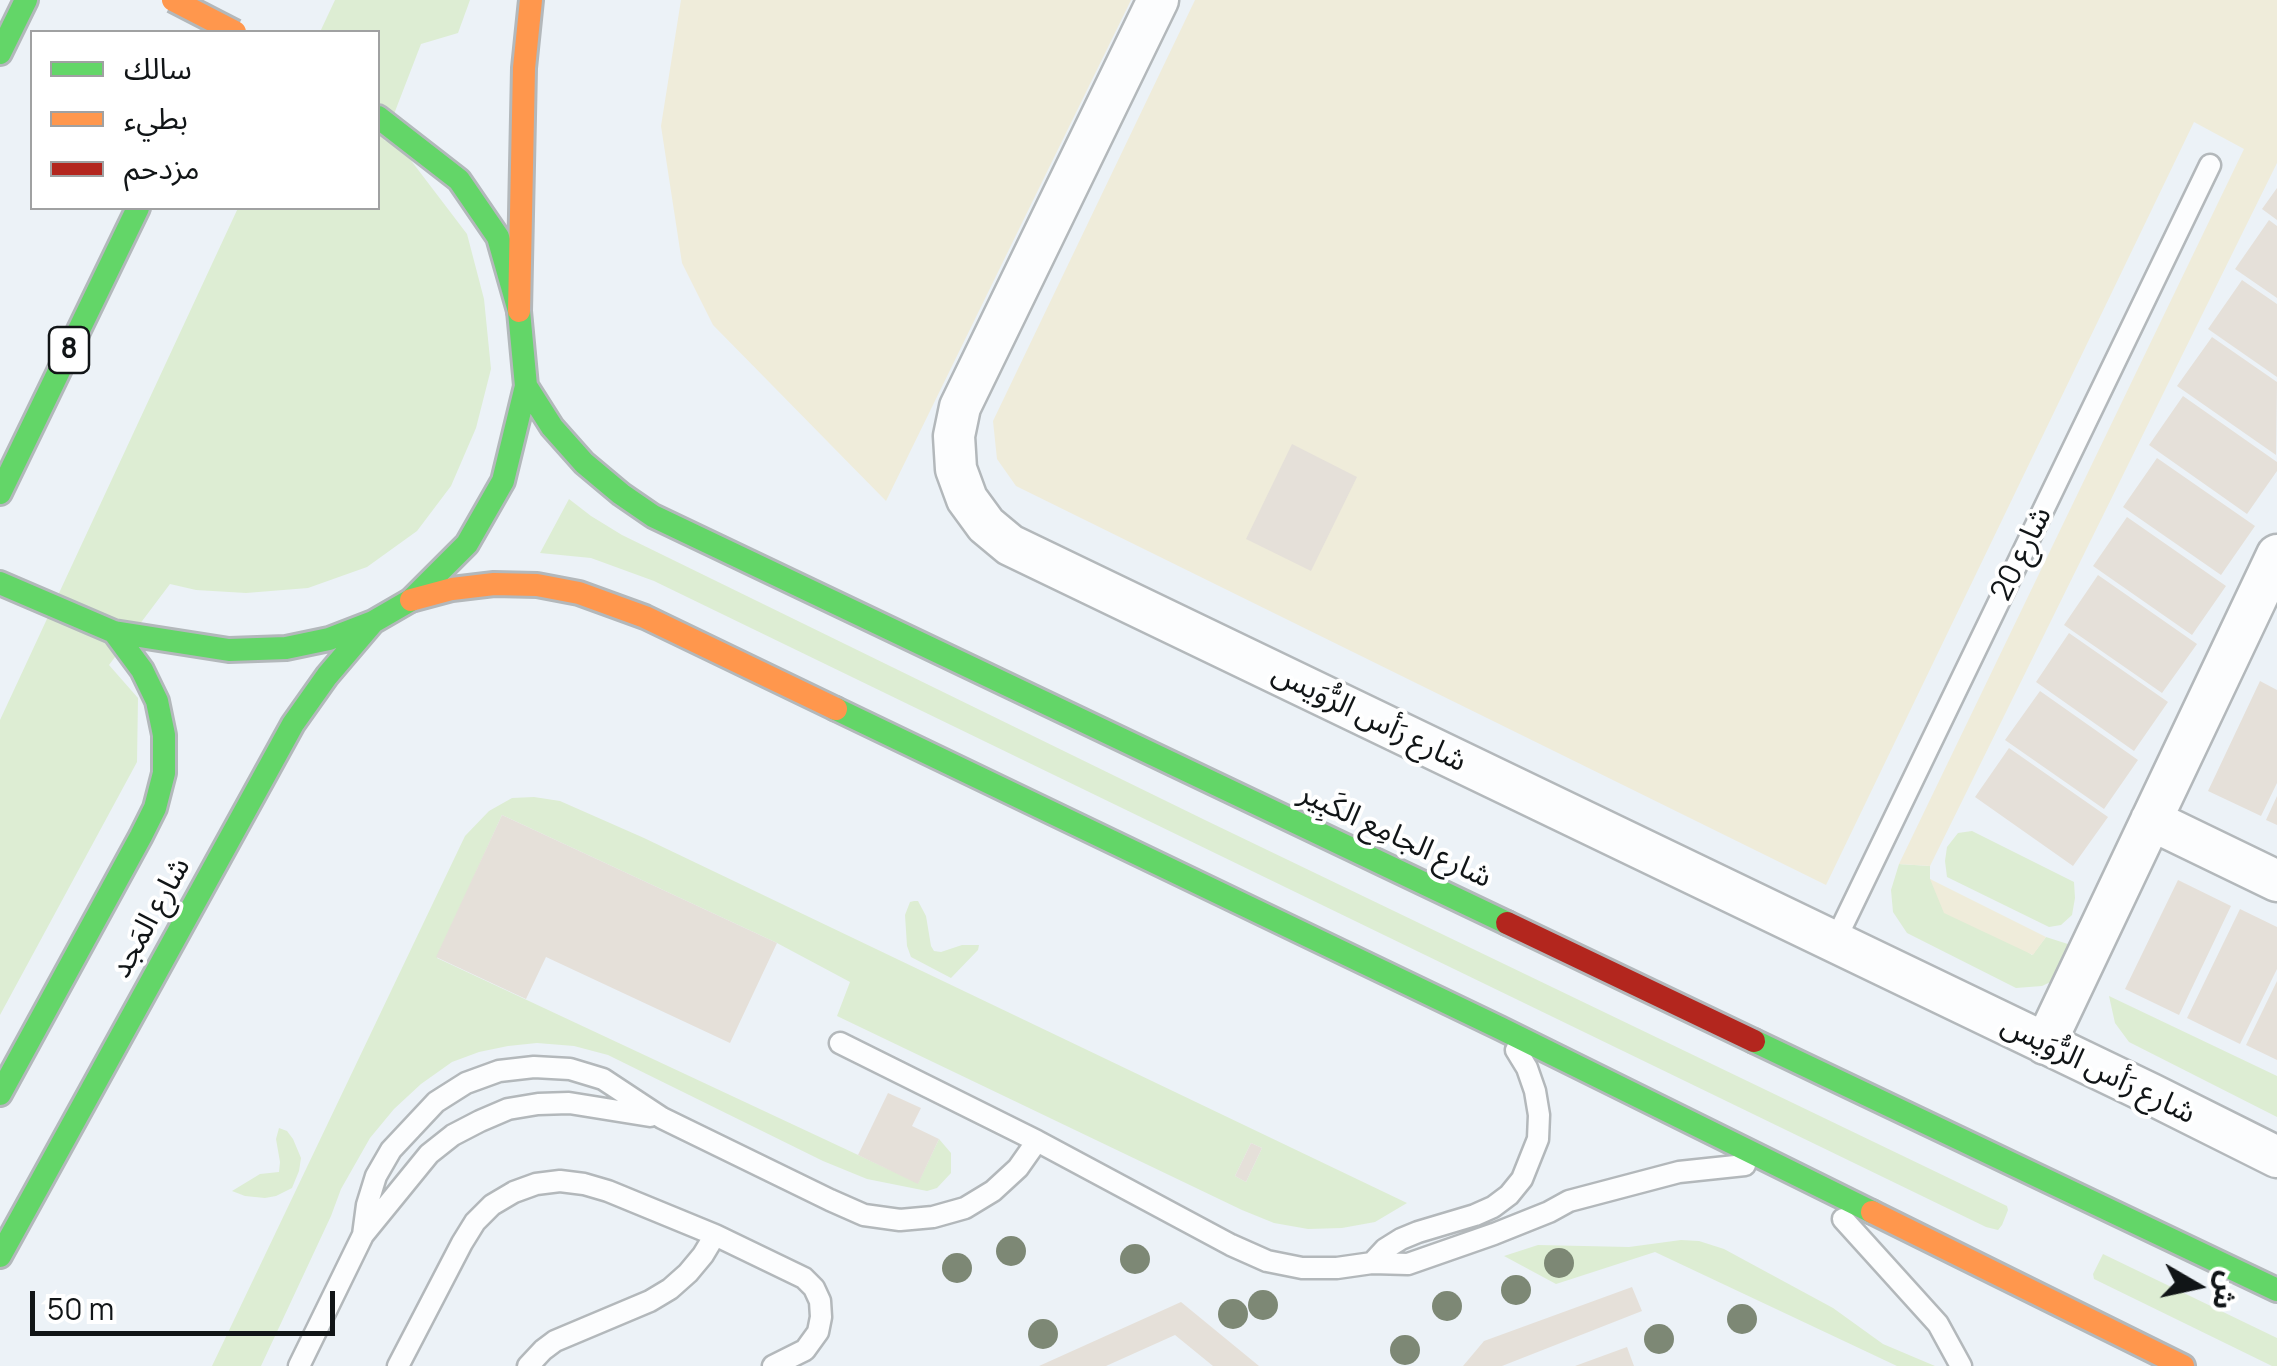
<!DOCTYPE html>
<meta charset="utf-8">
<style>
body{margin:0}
#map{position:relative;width:2277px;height:1366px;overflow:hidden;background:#ecf2f7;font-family:Manrope,"Noto Sans Arabic",sans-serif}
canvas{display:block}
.legend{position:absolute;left:30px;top:30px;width:350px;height:180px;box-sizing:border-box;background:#fff;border:2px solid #a0a1a2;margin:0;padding:12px 18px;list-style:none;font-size:30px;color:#111517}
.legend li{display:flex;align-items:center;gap:20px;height:50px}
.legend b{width:50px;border:2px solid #a0a1a2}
.north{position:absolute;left:2147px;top:1236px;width:100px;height:100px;-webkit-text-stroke:8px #fff;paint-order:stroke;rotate:99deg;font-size:28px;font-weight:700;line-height:40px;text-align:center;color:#111517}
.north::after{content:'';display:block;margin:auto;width:35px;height:45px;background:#111517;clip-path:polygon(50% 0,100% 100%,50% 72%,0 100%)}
.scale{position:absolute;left:30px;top:1291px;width:305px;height:45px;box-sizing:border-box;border:5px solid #111517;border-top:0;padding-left:12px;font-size:30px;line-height:35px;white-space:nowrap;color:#111517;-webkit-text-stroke:8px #fff;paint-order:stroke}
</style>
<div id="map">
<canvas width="2277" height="1366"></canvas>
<ul class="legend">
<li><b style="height:12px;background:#63d668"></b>سالك</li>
<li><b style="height:12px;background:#ff974d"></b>بطيء</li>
<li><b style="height:12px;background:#b3261e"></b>مزدحم</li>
</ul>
<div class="north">ش</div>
<div class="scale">50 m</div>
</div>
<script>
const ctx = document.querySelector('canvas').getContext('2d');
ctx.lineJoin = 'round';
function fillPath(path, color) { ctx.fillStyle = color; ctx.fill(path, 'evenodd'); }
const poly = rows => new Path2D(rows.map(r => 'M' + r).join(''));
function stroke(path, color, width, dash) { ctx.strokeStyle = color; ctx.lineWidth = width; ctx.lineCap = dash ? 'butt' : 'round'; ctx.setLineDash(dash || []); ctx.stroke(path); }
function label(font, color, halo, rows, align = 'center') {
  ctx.font = font + ' Manrope,"Noto Sans Arabic",sans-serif'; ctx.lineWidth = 8; ctx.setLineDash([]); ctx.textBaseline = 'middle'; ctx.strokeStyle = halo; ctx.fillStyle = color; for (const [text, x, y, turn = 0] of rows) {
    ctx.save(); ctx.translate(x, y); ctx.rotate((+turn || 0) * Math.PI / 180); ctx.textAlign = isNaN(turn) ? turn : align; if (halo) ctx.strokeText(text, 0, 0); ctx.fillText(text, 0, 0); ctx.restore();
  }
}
fillPath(poly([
 [335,0,470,0,458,33,421,44,384,140,400,146,467,234,484,299,491,369,476,428,451,486,417,531,367,567,308,588,246,593,196,590,170,584,109,665,138,698,137,762,0,1015,0,720,238,208,378,208,378,32,320,32],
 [569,499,591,516,622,535,1207,821,2007,1206,2008,1210,2002,1225,1998,1230,1986,1227,654,581,591,558,540,553],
 [534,797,560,801,644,838,1407,1203,1375,1222,1342,1228,1308,1229,1274,1223,1242,1210,837,1016,850,982,777,943,502,815,437,958,918,1183,939,1139,951,1153,951,1173,937,1188,927,1191,867,1179,823,1161,608,1055,574,1046,537,1043,508,1046,479,1052,452,1062,421,1084,394,1109,370,1138,341,1189,331,1216,261,1366,212,1366,465,836,489,811,512,798],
 [1251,1143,1262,1148,1246,1182,1235,1176],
 [1972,831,2074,882,2075,898,2072,915,2061,925,2049,927,1947,877,1945,861,1947,847,1958,833],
 [1899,864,1930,866,1930,879,2032,955,2046,937,2074,946,2059,978,2042,986,2016,988,1907,933,1893,912,1891,890],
 [914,901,918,901,926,916,931,946,934,951,941,952,962,945,979,945,978,950,951,978,911,957,907,946,905,915,910,902],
 [2109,996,2277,1076,2277,1117,2129,1042,2115,1023],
 [279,1128,287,1131,293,1139,301,1158,299,1171,292,1188,276,1196,265,1198,245,1196,232,1191,260,1174,279,1172,280,1162,276,1139],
 [1681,1240,1699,1241,1724,1249,1833,1308,1883,1344,1935,1366,1897,1366,1655,1252,1556,1284,1504,1256,1538,1245,1629,1247],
 [2103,1254,2277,1338,2277,1366,2272,1366,2094,1279,2093,1274]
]), '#ddedd3');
fillPath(poly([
 [681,0,1131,0,886,501,713,325,682,263,661,126],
 [1195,0,2277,0,2277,163,1930,866,1899,864,2244,149,2194,122,1826,885,1016,486,997,459,993,421],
 [1930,879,2046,937,2033,955,1944,913]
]), '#efecda');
fillPath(poly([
 [2277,188,2277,220,2262,209],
 [2269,220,2277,226,2277,298,2235,269],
 [2242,280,2277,304,2277,377,2208,329],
 [2212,337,2277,382,2276,455,2177,386],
 [2183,396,2277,462,2277,471,2247,514,2149,445],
 [1292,444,1357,477,1311,571,1246,539],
 [2157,458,2255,526,2221,575,2123,507],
 [2127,517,2226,586,2192,635,2093,566],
 [2098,575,2197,644,2162,693,2064,625],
 [2069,633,2168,702,2134,751,2036,682],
 [2260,681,2277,690,2277,783,2261,816,2208,791],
 [2040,691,2138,760,2104,809,2005,740],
 [2009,748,2108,817,2073,866,1975,797],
 [2277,796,2277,825,2266,820],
 [502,815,777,943,730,1043,546,957,526,999,436,957],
 [2178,880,2231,906,2179,1015,2125,989],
 [2240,909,2277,927,2277,969,2240,1044,2187,1018],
 [2277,981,2277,1060,2246,1045],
 [888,1093,921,1108,912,1126,939,1139,918,1184,858,1155],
 [1251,1143,1262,1148,1246,1182,1235,1176],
 [1632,1287,1642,1311,1502,1366,1463,1366,1484,1341],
 [1181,1302,1259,1366,1213,1366,1175,1335,1106,1366,1039,1366],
 [1627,1347,1634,1366,1575,1366]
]), '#e5e0d9');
const lane = poly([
 [1834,943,2210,165],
 [840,1043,1037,1141,1231,1245,1267,1261,1302,1268,1337,1268,1372,1263,1408,1264,1494,1234,1549,1212,1569,1201,1679,1172,1745,1165],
 [1843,1219,1938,1324,1961,1366],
 [363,1235,367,1205,376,1176,391,1150,436,1102,466,1083,499,1071,534,1067,570,1069,603,1079,662,1118,830,1200,864,1215,900,1220,933,1217,965,1208,993,1191,1018,1168,1037,1141],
 [1372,1263,1385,1249,1401,1239,1418,1232,1475,1215,1493,1207,1509,1195,1522,1179,1538,1139,1539,1115,1535,1091,1527,1068,1516,1050],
 [299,1366,363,1235,429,1154,453,1135,480,1121,508,1109,538,1104,569,1103,650,1116],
 [398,1366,462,1243,475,1222,492,1205,514,1192,536,1184,560,1181,584,1184,608,1191,715,1235,804,1278,814,1288,820,1301,821,1317,818,1332,805,1350,773,1366],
 [528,1366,543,1350,555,1341,650,1301,670,1289,688,1273,703,1255,715,1235]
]);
const street = poly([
 [1158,0,960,407,954,436,956,469,967,499,986,525,1010,545,2151,1094,2277,1157],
 [2151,820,2277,881],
 [2045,1044,2277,555]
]);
const fast = poly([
 [0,53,26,0],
 [526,386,552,427,584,463,621,494,653,516,1507,923],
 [0,493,138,208],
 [0,583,114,632,229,650,286,648,329,639,373,622,411,600,467,544,503,481,526,386,519,311,498,237,459,180,378,117],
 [836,709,1500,1028,1872,1212],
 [1754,1041,2277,1290],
 [0,1094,141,836,155,808,164,773,164,735,157,701,142,670,114,632],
 [0,1256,293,724,327,676,373,622]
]);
const slow = poly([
 [519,311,524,68,531,0],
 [411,600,452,589,494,584,537,585,579,593,645,617,836,709],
 [1872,1212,2183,1366]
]);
const jam = poly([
 [1507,923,1754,1041]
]);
stroke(lane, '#b3b8bb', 25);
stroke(street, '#b3b8bb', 45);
stroke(fast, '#b3b8bb', 28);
stroke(slow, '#b3b8bb', 28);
stroke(jam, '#b3b8bb', 28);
stroke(lane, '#fcfdfe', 20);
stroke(street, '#fcfdfe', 40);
stroke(fast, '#63d668', 22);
stroke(slow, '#ff974d', 22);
stroke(jam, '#b3261e', 22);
const slowBridge = poly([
 [173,0,235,32]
]);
stroke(slowBridge, '#b3b8bb', 28, []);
stroke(slowBridge, '#ff974d', 22);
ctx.fillStyle = '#7d8875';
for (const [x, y] of [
 [1011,1251],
 [1135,1259],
 [1559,1263],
 [957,1268],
 [1516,1290],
 [1263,1305],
 [1447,1306],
 [1233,1314],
 [1742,1319],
 [1043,1334],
 [1659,1339],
 [1405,1350]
]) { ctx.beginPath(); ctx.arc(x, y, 15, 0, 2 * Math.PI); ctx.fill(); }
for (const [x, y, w] of [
 [69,350,40]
]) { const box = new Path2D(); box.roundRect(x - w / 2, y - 23, w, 46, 8); ctx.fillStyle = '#fff'; ctx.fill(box); stroke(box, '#111517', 2.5); }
label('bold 28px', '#111517', null, [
 ["8",69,350]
]);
label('30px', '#111517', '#fff', [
 ["شارع 20",2022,554,-64],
 ["شارع رَأس الرُّوَيس",1369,718,26],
 ["شارع الجامِع الكَبِير",1395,836,25],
 ["شارع المَجد",151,918,-61],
 ["شارع رَأس الرُّوَيس",2098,1070,26]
]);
</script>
